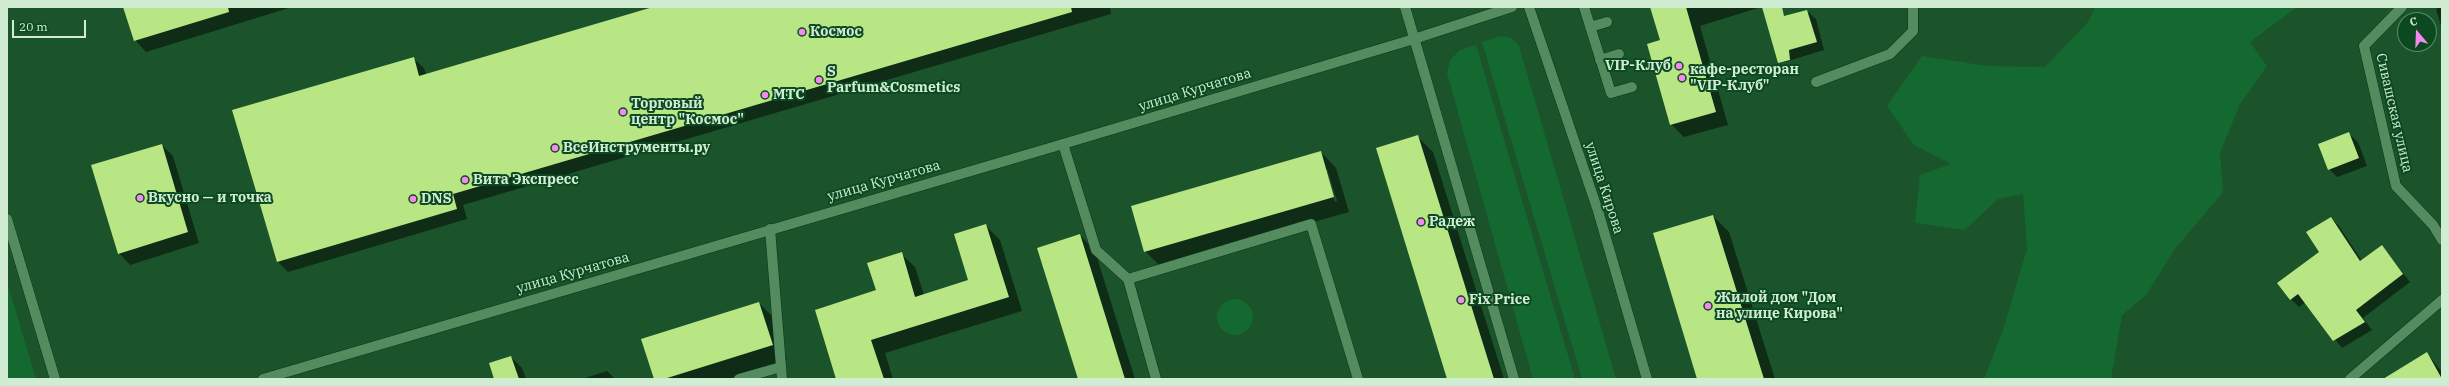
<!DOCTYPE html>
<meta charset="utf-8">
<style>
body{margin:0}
#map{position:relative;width:2449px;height:386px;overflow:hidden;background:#1b542a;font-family:"IBM Plex Serif",serif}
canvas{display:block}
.frame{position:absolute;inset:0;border:8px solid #d0edd4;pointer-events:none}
.north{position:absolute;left:2397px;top:12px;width:40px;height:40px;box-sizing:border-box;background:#0c4920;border:1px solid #5a8b68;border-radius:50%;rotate:341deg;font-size:11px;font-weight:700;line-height:16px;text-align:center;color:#d0edd4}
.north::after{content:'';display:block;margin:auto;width:14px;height:18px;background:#f589ef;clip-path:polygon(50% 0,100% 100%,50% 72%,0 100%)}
.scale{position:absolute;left:12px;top:20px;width:74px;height:18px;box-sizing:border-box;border:2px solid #d0edd4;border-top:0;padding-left:5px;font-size:12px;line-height:14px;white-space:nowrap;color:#d0edd4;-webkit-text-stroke:3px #0c4920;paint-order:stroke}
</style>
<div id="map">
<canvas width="2449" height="386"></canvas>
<div class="frame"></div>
<div class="north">С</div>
<div class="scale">20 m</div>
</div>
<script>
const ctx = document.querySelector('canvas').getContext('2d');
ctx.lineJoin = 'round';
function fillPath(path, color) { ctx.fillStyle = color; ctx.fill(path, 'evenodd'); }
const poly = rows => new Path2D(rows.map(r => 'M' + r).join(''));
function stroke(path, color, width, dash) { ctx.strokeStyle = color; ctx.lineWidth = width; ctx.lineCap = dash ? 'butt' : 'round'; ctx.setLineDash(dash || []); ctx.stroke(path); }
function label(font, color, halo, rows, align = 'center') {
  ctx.font = font + ' "IBM Plex Serif",serif'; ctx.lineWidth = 4; ctx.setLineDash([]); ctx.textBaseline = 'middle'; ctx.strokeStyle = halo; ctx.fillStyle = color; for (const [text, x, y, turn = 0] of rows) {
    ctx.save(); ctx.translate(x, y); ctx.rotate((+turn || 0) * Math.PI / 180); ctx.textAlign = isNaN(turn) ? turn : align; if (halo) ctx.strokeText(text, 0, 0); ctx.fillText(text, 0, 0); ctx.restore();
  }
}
fillPath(poly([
 [2095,7,2297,7,2250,42,2267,66,2240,104,2220,153,2223,192,2174,250,2146,295,2122,315,2111,379,1984,379,2003,330,2027,249,2023,194,1998,199,1965,230,1915,223,1920,175,1951,164,1914,145,1887,106,1922,56,1987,66,2045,67,2089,21],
 [1501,36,1512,38,1519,46,1616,379,1582,379,1482,42],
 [1476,45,1575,379,1533,379,1447,73,1450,60,1460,50],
 [7,282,36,379,7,379],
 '1217 317a18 18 0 1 1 36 0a18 18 0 1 1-36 0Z'
]), '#146930');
fillPath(poly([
 [124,7,292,7,146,52,135,40],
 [656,7,1110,7,1111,14,463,205,467,219,288,272,278,262,233,111,413,58,424,68,426,75],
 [1651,7,1761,7,1700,26,1728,125,1684,137,1671,124,1661,41],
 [2441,7,2442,7,2442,29,2436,9],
 [1807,11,1816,19,1824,50,1785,62,1776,53],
 [2349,134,2358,142,2367,166,2337,177,2329,169],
 [1418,137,1433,152,1504,379,1448,379],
 [162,145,173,156,199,243,130,265,119,253],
 [1321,152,1336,168,1349,212,1160,266,1145,251],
 [1325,169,1327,169,1337,201,1335,202],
 [1713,216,1729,232,1775,379,1698,379],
 [2331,218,2339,226,2362,261,2382,247,2410,282,2363,318,2372,330,2342,348,2306,302,2299,307,2291,299,2321,253],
 [986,226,1000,240,1022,311,885,353,893,379,837,379,877,291,901,254,915,267,924,295,969,281],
 [1080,235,1095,251,1135,379,1079,379],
 [759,303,774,318,787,360,728,379,655,379],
 [2427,353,2442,372,2442,379,2402,379],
 [511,357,522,368,526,379,495,379],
 [607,371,615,379,582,379]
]), '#0007');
fillPath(poly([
 [123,7,228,7,229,12,134,41],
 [653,7,1071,7,1072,12,453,194,457,209,277,262,232,110,414,57,419,76],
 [1650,7,1686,7,1716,112,1670,125,1647,44,1660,40],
 [1762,7,1782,7,1784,16,1807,10,1817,42,1789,50,1790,60,1778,63],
 [2349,132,2359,158,2328,170,2318,144],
 [1418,135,1494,379,1447,379,1376,148],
 [162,144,188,232,118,254,91,165],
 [1321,151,1334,197,1144,252,1131,206],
 [1713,215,1764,379,1697,379,1653,233],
 [2331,217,2360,261,2382,245,2403,274,2356,310,2365,322,2333,341,2298,294,2290,300,2277,283,2319,252,2306,232],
 [986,224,1009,297,871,340,884,379,836,379,815,310,876,290,867,263,902,252,915,297,968,280,954,234],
 [1080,234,1125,379,1078,379,1037,248],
 [759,302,773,345,664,379,654,379,641,339],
 [2427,352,2442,379,2383,379],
 [511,356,519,379,494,379,489,363]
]), '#b9e684');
const lane = poly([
 [1584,7,1611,93,1632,87],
 [1590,27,1607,22],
 [1600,60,1619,54],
 [1816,82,1890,54,1913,31,1913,7],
 [1063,144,1096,250,1128,279,1311,224,1358,379],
 [770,229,782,379],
 [1128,279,1156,379],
 [739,379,781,367]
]);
const street = poly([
 [2402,7,2364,46,2396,186,2433,225,2442,240],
 [2350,379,2442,300]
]);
const secondary = poly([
 [1405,7,1514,379],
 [1529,7,1598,211,1647,379],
 [7,219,55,379],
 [263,379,1063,144,1414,39,1512,7]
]);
stroke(lane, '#0a3717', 11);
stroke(street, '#0a3717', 11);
stroke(secondary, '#0a3717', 11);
stroke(lane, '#548c5f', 10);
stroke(street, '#548c5f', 10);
stroke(secondary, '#548c5f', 10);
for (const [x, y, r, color] of [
 [802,32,4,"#f589ef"],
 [1679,66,4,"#f589ef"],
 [1682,78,4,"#f589ef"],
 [819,80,4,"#f589ef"],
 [765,95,4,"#f589ef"],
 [623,112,4,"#f589ef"],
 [555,148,4,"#f589ef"],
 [465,180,4,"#f589ef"],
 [140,198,4,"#f589ef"],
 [413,199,4,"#f589ef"],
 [1421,222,4,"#f589ef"],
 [1461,300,4,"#f589ef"],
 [1708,306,4,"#f589ef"]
]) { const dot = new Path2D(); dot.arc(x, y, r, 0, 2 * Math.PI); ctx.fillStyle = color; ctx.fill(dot); stroke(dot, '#0c4920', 1.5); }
label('bold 14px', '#d0edd4', '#0c4920', [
 ["Космос",810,32],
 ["VIP-Клуб",1671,66,"right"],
 ["кафе-ресторан",1690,70],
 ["\"VIP-Клуб\"",1690,86],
 ["S",827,72],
 ["Parfum&Cosmetics",827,88],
 ["МТС",773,95],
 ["Торговый",631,104],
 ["центр \"Космос\"",631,120],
 ["ВсеИнструменты.ру",563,148],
 ["Вита Экспресс",473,180],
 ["Вкусно — и точка",148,198],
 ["DNS",421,199],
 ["Радеж",1429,222],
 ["Жилой дом \"Дом",1716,298],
 ["на улице Кирова\"",1716,314],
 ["Fix Price",1469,300]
], 'left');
label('14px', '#d0edd4', '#0c4920', [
 ["улица Курчатова",1195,90,-17],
 ["Сивашская улица",2394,113,77],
 ["улица Курчатова",884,181,-16],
 ["улица Кирова",1604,188,72],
 ["улица Курчатова",573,273,-16]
]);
</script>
